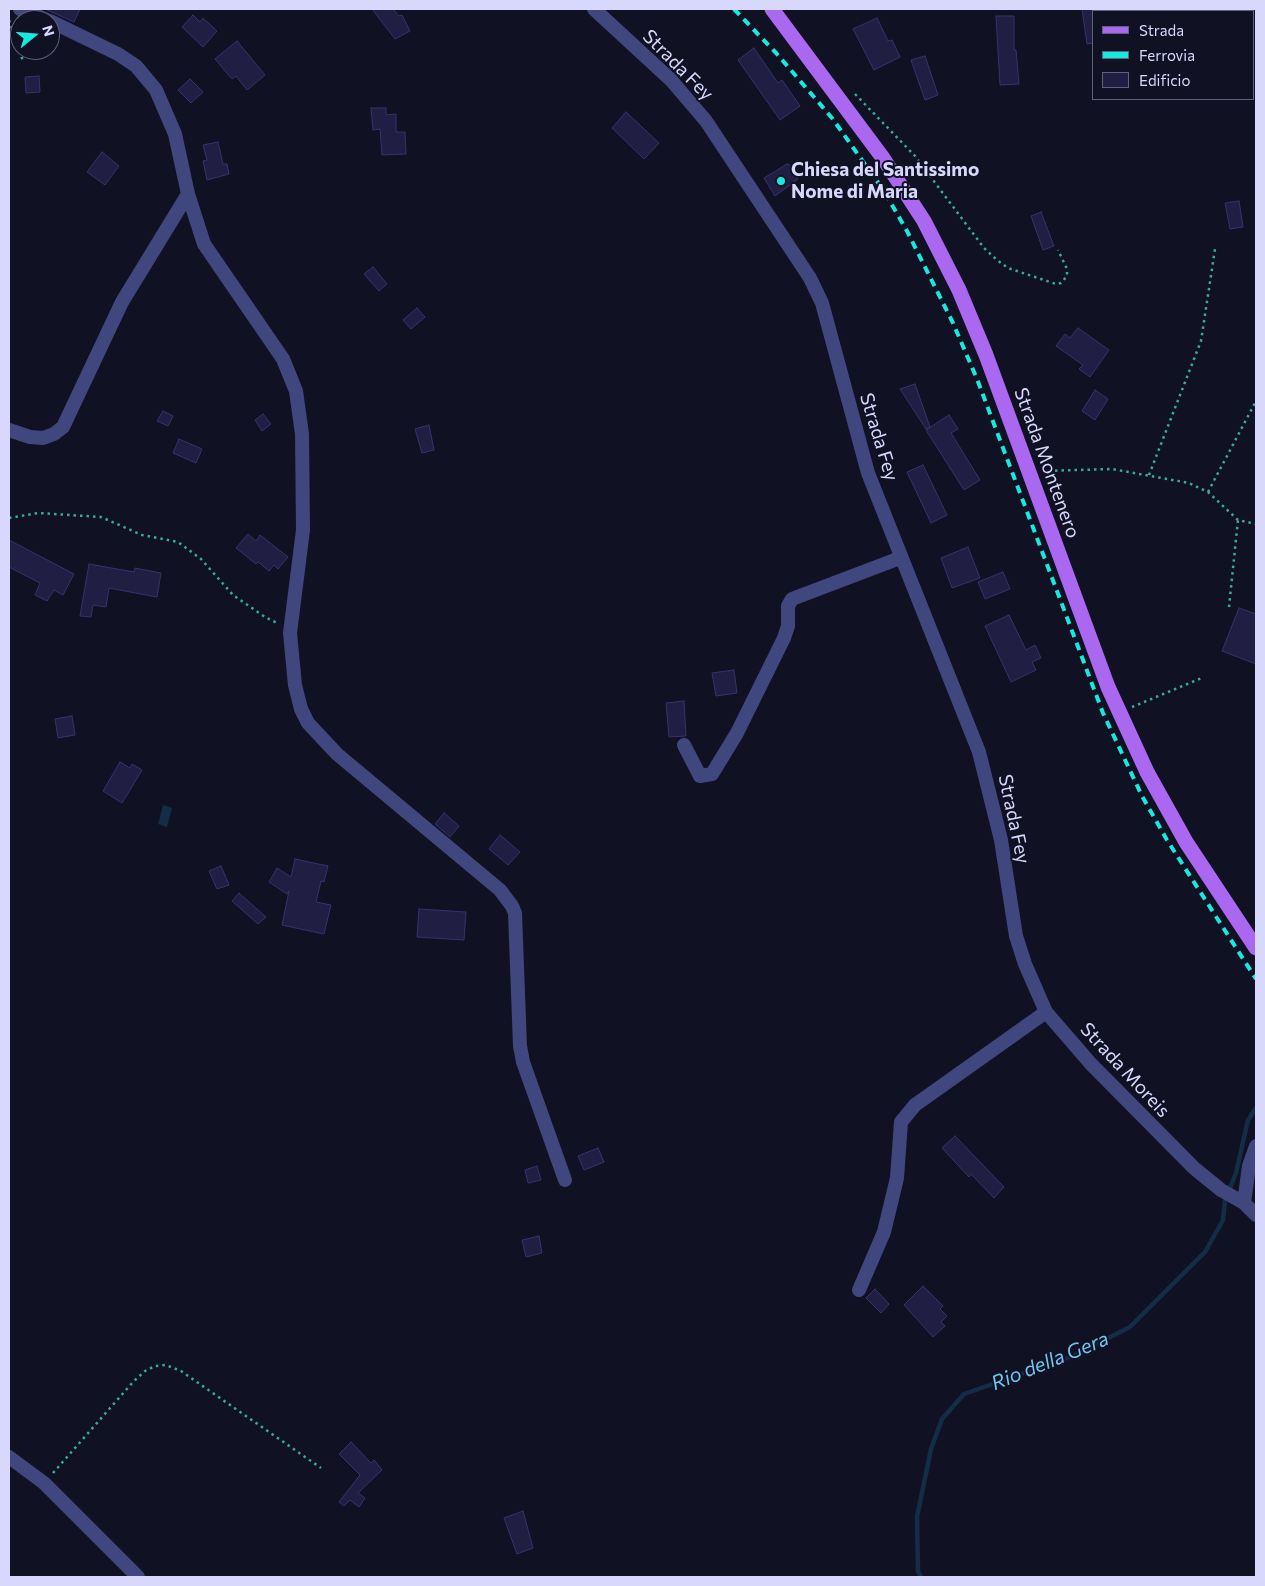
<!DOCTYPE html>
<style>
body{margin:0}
#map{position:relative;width:1265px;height:1586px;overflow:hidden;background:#111124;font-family:Commissioner,sans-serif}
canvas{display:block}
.frame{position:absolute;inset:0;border:10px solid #d7d8fb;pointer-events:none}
.legend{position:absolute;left:1092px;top:10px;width:162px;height:90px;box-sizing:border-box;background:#111124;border:1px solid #60617a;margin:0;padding:6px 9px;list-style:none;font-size:15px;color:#d7d8fb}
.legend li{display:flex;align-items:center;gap:10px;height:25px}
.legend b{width:25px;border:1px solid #60617a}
.north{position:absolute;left:10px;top:10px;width:50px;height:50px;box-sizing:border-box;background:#111124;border:1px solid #60617a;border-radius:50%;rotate:73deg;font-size:14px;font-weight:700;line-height:20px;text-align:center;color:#d7d8fb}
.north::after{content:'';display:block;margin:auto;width:18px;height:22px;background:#15e9e0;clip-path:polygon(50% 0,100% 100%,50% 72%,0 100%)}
</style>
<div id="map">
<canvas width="1265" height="1586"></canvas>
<div class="frame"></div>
<ul class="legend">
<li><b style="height:6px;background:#aa68f1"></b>Strada</li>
<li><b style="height:6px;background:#15e9e0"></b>Ferrovia</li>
<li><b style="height:14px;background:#211e43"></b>Edificio</li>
</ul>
<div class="north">N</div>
</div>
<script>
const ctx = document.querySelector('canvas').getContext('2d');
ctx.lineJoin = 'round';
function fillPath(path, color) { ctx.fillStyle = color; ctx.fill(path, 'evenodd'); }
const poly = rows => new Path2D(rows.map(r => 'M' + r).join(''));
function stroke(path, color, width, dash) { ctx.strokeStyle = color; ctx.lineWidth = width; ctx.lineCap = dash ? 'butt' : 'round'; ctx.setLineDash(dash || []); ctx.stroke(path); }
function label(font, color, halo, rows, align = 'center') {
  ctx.font = font + ' Commissioner,sans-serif'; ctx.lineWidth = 4; ctx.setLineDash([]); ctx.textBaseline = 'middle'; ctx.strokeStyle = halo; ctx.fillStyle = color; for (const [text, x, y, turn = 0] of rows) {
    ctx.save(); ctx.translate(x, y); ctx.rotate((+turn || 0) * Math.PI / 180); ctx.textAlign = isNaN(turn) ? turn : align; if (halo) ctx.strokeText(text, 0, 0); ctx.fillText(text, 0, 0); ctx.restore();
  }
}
fillPath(poly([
 [163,805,172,808,167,827,158,824]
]), '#132d46');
stroke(poly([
 [921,1577,918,1571,917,1517,931,1449,942,1419,964,1394,1073,1356,1130,1327,1205,1252,1223,1220,1225,1200,1236,1173,1248,1120,1256,1108]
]), '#132d46', 4.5);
const building = poly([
 [45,9,80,9,74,22,45,9],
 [372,9,393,9,399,16,402,15,410,31,395,39,372,9],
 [1082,9,1094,9,1094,43,1087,44,1082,9],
 [193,15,200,22,203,18,217,31,203,47,182,27,193,15],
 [996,16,1014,16,1014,50,1016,50,1019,84,1000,85,996,16],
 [877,18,888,41,892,40,900,57,874,70,853,29,877,18],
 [237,41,265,75,247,90,236,76,232,79,215,59,237,41],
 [754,48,778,83,782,80,800,106,780,120,738,60,754,48],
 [925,56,938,95,925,100,911,60,925,56],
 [39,76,40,92,26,93,25,77,39,76],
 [190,79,203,92,191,103,178,90,190,79],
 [371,108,386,108,386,115,396,114,396,132,405,132,406,154,382,155,380,129,373,130,371,108],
 [626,112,659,143,644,159,612,128,626,112],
 [218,142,223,164,227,164,229,174,207,180,203,161,207,160,203,145,218,142],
 [102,152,119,166,105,185,87,172,102,152],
 [787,164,792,166,798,175,797,180,775,196,764,178,787,164],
 [1239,201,1243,227,1230,229,1225,203,1239,201],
 [1041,212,1054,246,1043,250,1031,216,1041,212],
 [373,267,387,284,379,291,364,274,373,267],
 [417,308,425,317,411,329,403,320,417,308],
 [1078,328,1109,350,1090,377,1079,369,1083,365,1056,346,1065,334,1070,338,1078,328],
 [915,384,930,427,926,429,900,389,915,384],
 [1095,390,1108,399,1095,420,1082,411,1095,390],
 [163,411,173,416,168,426,157,421,163,411],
 [263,414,271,424,262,431,255,420,263,414],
 [949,415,958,429,951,433,980,480,964,490,926,430,949,415],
 [429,425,434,450,422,453,415,429,429,425],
 [179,439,202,449,196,463,173,453,179,439],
 [923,465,947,515,931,523,907,472,923,465],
 [248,534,256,541,260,535,288,557,278,569,274,565,269,571,258,562,256,564,236,548,248,534],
 [9,540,74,574,63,595,54,590,47,601,35,595,40,583,9,567,9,540],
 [968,547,980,578,952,588,941,558,968,547],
 [89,564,134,572,135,568,161,573,157,597,109,588,106,607,93,605,91,617,80,616,89,564],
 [1003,572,1010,589,985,599,978,582,1003,572],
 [1239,608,1256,614,1256,664,1222,651,1239,608],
 [1009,615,1026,650,1035,645,1041,658,1032,662,1036,670,1011,682,985,626,1009,615],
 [734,670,737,693,716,696,712,673,734,670],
 [684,701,686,736,669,737,666,703,684,701],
 [72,716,75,735,58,738,55,719,72,716],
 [120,762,130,768,132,764,142,770,122,803,103,791,120,762],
 [444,813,459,826,450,837,435,824,444,813],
 [500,835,520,852,508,865,489,849,500,835],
 [295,859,328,866,324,882,321,881,316,902,331,905,324,934,282,925,289,891,287,894,269,882,277,868,291,877,295,859],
 [221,866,229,885,217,889,209,871,221,866],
 [239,893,266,917,258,924,232,901,239,893],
 [419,909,466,912,464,940,417,937,419,909],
 [955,1136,1004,1187,994,1198,971,1174,969,1177,942,1148,955,1136],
 [598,1148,604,1162,584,1170,578,1156,598,1148],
 [537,1166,541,1180,528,1183,525,1170,537,1166],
 [539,1236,542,1253,526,1257,522,1240,539,1236],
 [923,1286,943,1306,940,1309,947,1316,941,1322,945,1326,933,1337,904,1305,923,1286],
 [875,1289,889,1304,881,1313,866,1298,875,1289],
 [351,1442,371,1463,374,1460,382,1470,358,1493,365,1498,359,1507,350,1500,344,1506,339,1502,360,1475,339,1454,351,1442],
 [523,1511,533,1548,517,1554,504,1518,523,1511]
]);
fillPath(building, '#211e43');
stroke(building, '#36336d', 1);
stroke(poly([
 [9,20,23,61],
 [855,94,915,156,984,248,997,260,1008,268,1056,284,1061,283,1067,276,1067,269,1058,250],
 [1042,471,1112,469,1189,483,1208,492,1238,520,1256,524],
 [1149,475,1201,341,1215,249],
 [1208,492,1256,401],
 [9,518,38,513,101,517,142,535,178,542,201,559,233,595,265,617,277,623],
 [1229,607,1238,520],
 [1132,707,1204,677],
 [53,1473,133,1382,145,1371,155,1366,166,1365,181,1371,321,1468]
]), '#3aac95', 2.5, [2.5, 4]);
stroke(poly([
 [20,9,47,20],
 [594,9,671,80,706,121,810,278,822,303,868,473,979,752,1001,840,1016,936,1025,964,1046,1012,1091,1064,1194,1168,1221,1190,1244,1203,1256,1215],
 [50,21,118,54,136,66,156,90,175,134,188,194,204,244,283,359,296,391,302,434,303,530,290,633,295,685,301,709,308,723,337,754,500,890,512,906,515,913,520,1046,523,1062,565,1180],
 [9,430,30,437,43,438,54,434,63,427,122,302,188,194],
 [684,745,700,776,712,774,737,733,784,638,788,626,788,606,792,599,900,558],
 [1244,1203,1249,1166,1256,1146],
 [859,1290,884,1232,897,1178,901,1122,915,1105,1046,1012],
 [9,1457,44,1483,138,1577]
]), '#40477e', 14);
stroke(poly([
 [772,9,883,158,924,221,959,290,986,355,1108,687,1147,772,1186,842,1256,948]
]), '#aa68f1', 15);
stroke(poly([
 [734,9,777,54,832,118,884,191,907,231,953,323,977,379,1103,713,1142,796,1167,840,1256,979]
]), '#15e9e0', 4, [8, 6]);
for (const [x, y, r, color] of [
 [781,181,5,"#15e9e0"]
]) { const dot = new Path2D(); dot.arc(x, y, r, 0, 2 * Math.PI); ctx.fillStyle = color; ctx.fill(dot); stroke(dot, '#111124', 2); }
label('19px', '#d7d8fb', '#111124', [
 ["Strada Fey",678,65,45],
 ["Strada Fey",879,437,73],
 ["Strada Montenero",1047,463,70],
 ["Strada Fey",1014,819,78],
 ["Strada Moreis",1125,1070,47]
]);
label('bold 19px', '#d7d8fb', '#111124', [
 ["Chiesa del Santissimo",791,170],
 ["Nome di Maria",791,192]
], 'left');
label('italic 20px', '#6ec8f2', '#111124', [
 ["Rio della Gera",1050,1361,-22]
]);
</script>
